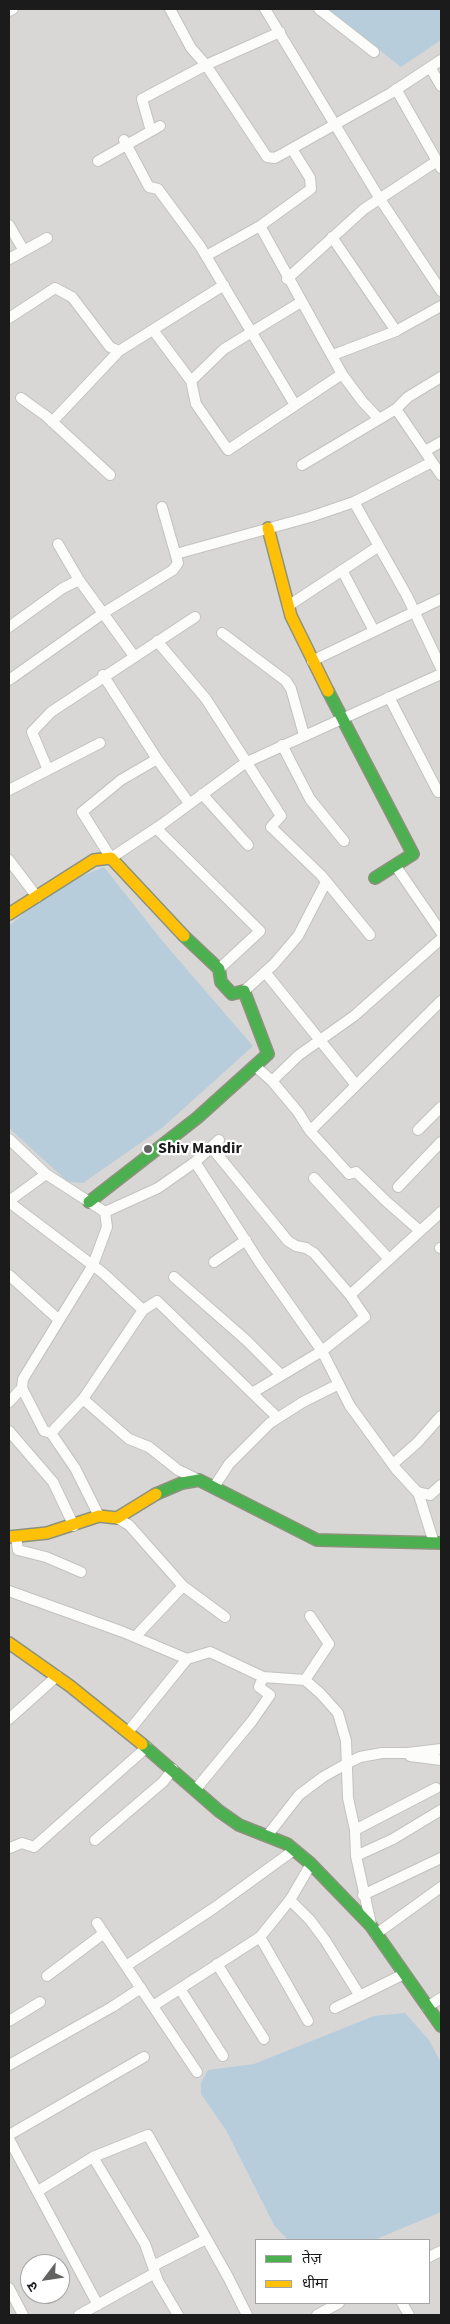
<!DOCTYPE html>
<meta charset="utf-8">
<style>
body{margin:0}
#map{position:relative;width:450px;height:2324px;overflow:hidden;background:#e9e8e3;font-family:"Source Sans 3","Noto Sans Devanagari",sans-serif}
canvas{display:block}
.frame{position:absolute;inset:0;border:10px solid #1b1b1b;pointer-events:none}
.legend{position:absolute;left:255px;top:2239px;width:175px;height:65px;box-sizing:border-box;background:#fff;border:1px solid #a4a4a4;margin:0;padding:6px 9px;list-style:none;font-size:15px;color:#1b1b1b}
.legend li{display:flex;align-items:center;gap:10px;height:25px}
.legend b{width:25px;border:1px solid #a4a4a4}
.north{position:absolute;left:20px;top:2254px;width:50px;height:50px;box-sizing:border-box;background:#fff;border:1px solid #a4a4a4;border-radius:50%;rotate:239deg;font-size:14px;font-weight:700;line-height:20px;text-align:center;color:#1b1b1b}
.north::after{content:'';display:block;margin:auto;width:18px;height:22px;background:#636361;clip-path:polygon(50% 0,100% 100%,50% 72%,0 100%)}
</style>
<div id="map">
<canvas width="450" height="2324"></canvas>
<div class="frame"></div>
<ul class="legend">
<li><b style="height:6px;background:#4caf50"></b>तेज़</li>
<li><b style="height:6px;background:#ffc107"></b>धीमा</li>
</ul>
<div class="north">उ</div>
</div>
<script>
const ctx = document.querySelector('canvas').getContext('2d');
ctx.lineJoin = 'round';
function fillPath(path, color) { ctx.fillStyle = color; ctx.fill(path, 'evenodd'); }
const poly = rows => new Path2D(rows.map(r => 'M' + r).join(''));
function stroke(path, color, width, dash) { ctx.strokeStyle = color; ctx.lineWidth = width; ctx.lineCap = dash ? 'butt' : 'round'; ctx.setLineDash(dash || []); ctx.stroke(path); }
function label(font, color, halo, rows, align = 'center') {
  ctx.font = font + ' "Source Sans 3",sans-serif'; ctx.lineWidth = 4.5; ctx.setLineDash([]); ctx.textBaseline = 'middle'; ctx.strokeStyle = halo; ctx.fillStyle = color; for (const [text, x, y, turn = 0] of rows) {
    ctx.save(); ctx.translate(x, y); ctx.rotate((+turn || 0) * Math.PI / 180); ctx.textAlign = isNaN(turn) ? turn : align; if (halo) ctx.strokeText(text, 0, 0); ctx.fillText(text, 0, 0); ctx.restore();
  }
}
fillPath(poly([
 [9,9,441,9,441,2315,9,2315],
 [256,2240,429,2240,429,2303,256,2303],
 [30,2264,60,2264,60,2294,30,2294]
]), '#d8d7d5');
fillPath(poly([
 [327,9,441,9,441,40,401,67],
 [104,867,164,943,253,1046,162,1128,83,1183,68,1182,9,1128,9,926,57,886],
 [405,2013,429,2040,441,2063,441,2212,374,2240,288,2240,274,2225,226,2130,201,2094,201,2083,208,2070,254,2064,374,2016]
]), '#b7cddc');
const street = poly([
 [170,9,191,48,206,65,267,157,275,158,391,93,441,60],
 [265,9,380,199,441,291],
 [319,9,374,52],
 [9,11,13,9],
 [430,67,441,86],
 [396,89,441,168],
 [151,131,142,99,206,65,280,32],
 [124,140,149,187,158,189,200,246,295,405],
 [98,161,160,126],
 [9,225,24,251],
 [260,226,342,374,362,401,378,418],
 [332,237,396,331],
 [206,256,260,226,311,189,310,178,292,149],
 [9,259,47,238],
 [287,279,364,209,437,161],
 [9,318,55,288,72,297,110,347,119,351,224,285],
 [153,330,191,381,196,404,228,450,342,374],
 [333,355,396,331,441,306],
 [191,381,224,349,301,302],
 [21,398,46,416,110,475],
 [396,409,441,475],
 [52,422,119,351],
 [425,451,441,442],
 [432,462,354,502,407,596,441,668],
 [302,465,396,409,408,397,441,377],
 [58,544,79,580,134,656],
 [176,554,310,517,354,502],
 [342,570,374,631],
 [288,606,379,546],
 [9,627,63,588,79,580],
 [222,633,286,681,291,689,304,735],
 [157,641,206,699,281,816,271,827,321,875,370,935],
 [312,661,441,599],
 [103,675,157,759,189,803],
 [9,680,105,612,173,570,178,563,162,507],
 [389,697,438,792],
 [282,745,310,799,344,841],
 [157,759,121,780,82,812,111,858,161,825,245,763,441,674],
 [48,770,32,732,51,712,195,617],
 [9,790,100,743],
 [202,794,248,845],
 [156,828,260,931,219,969],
 [9,860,37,897],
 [395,865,441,932],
 [265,972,356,1085],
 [244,991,274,964,298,936,326,882],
 [255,1066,272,1081,298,1112,310,1131,349,1174,356,1172,387,1202,420,1231],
 [272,1081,299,1055,354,1016,441,939],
 [418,1130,441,1107],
 [310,1131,441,1001],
 [9,1139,46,1174,105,1212,107,1227,93,1265,23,1379,22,1388,44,1431,51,1433,75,1468,99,1516],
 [212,1148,288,1241,296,1246,306,1248,314,1253,350,1295,365,1317,322,1351,252,1393],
 [195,1162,260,1263,322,1351,350,1406,396,1469,418,1493],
 [314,1178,389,1259],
 [398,1187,441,1142],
 [9,1201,46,1174],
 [9,1202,103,1273,143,1310],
 [105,1212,158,1188,195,1162,219,1140],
 [440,1248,441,1248],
 [214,1262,246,1240],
 [9,1275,59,1320],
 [174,1277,246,1340,281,1375],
 [350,1295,441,1212],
 [83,1399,129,1439,149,1447,178,1470,199,1480],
 [9,1402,22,1388],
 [9,1431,53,1482,74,1526],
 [51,1433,83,1399,143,1310,157,1301,278,1418],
 [393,1464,417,1443,441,1416],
 [214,1487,229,1464,270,1423,303,1402,339,1384],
 [117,1518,129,1525,183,1586,225,1617],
 [16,1537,18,1550,46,1557,81,1572],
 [434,1543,418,1492,430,1495,441,1485],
 [9,1591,123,1632,187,1659,210,1652,263,1677,305,1680,320,1693,338,1713,346,1741,348,1798,355,1830,356,1856,371,1924],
 [135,1637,183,1586],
 [305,1680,329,1644,310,1616],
 [9,1719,57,1676],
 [128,1732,187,1659],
 [410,1756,441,1760],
 [196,1789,252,1721,270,1695,259,1687,263,1677],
 [355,1830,436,1788],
 [267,1836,299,1795,323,1777,346,1764,360,1757,382,1753,408,1753,441,1749],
 [95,1840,163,1782,173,1769],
 [9,1847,10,1848,22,1843,34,1847,147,1747],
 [356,1856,393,1839,441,1810],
 [363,1895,441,1858],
 [290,1900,310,1920,325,1940,360,1996],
 [97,1923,197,2072],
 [376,1934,441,1887],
 [260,1937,308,2021],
 [217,1964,264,2039],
 [126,1966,214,1908,294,1850],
 [47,1976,104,1933],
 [180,1989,223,2056],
 [153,2006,260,1937,290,1900,311,1864],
 [427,2007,441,1998],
 [335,2008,404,1974],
 [9,2021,40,2002],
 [9,2065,112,2007,141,1988],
 [9,2135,144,2057],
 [9,2139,98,2305],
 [93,2157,145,2244,158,2281,178,2315],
 [38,2191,93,2157,148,2135,228,2277,247,2315],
 [429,2257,441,2251],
 [153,2266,206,2239],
 [9,2288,23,2315],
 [402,2303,409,2315],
 [79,2315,155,2273],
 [317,2315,339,2303]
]);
const fast = poly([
 [328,691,413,854,375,878],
 [89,1202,197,1118,268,1054,244,991,232,994,221,982,219,969,184,936],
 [156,1494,182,1483,199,1480,317,1540,441,1543],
 [142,1744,219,1811,239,1825,287,1844,311,1864,371,1926,441,2026]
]);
const slow = poly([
 [268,528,291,616,328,691],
 [9,914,94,860,111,858,184,936],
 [9,1537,47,1533,99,1516,117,1518,156,1494],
 [9,1643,70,1686,142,1744]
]);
stroke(street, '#c2c2bf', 12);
stroke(fast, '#8d927d', 14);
stroke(slow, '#8d927d', 14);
stroke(street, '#fcfcfb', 10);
stroke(fast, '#4caf50', 11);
stroke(slow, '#ffc107', 11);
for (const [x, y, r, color] of [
 [148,1149,5,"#636361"]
]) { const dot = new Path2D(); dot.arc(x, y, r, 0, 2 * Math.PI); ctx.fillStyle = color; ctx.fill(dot); stroke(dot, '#fff', 2); }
label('bold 16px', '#1b1b1b', '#fff', [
 ["Shiv Mandir",158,1149]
], 'left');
</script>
